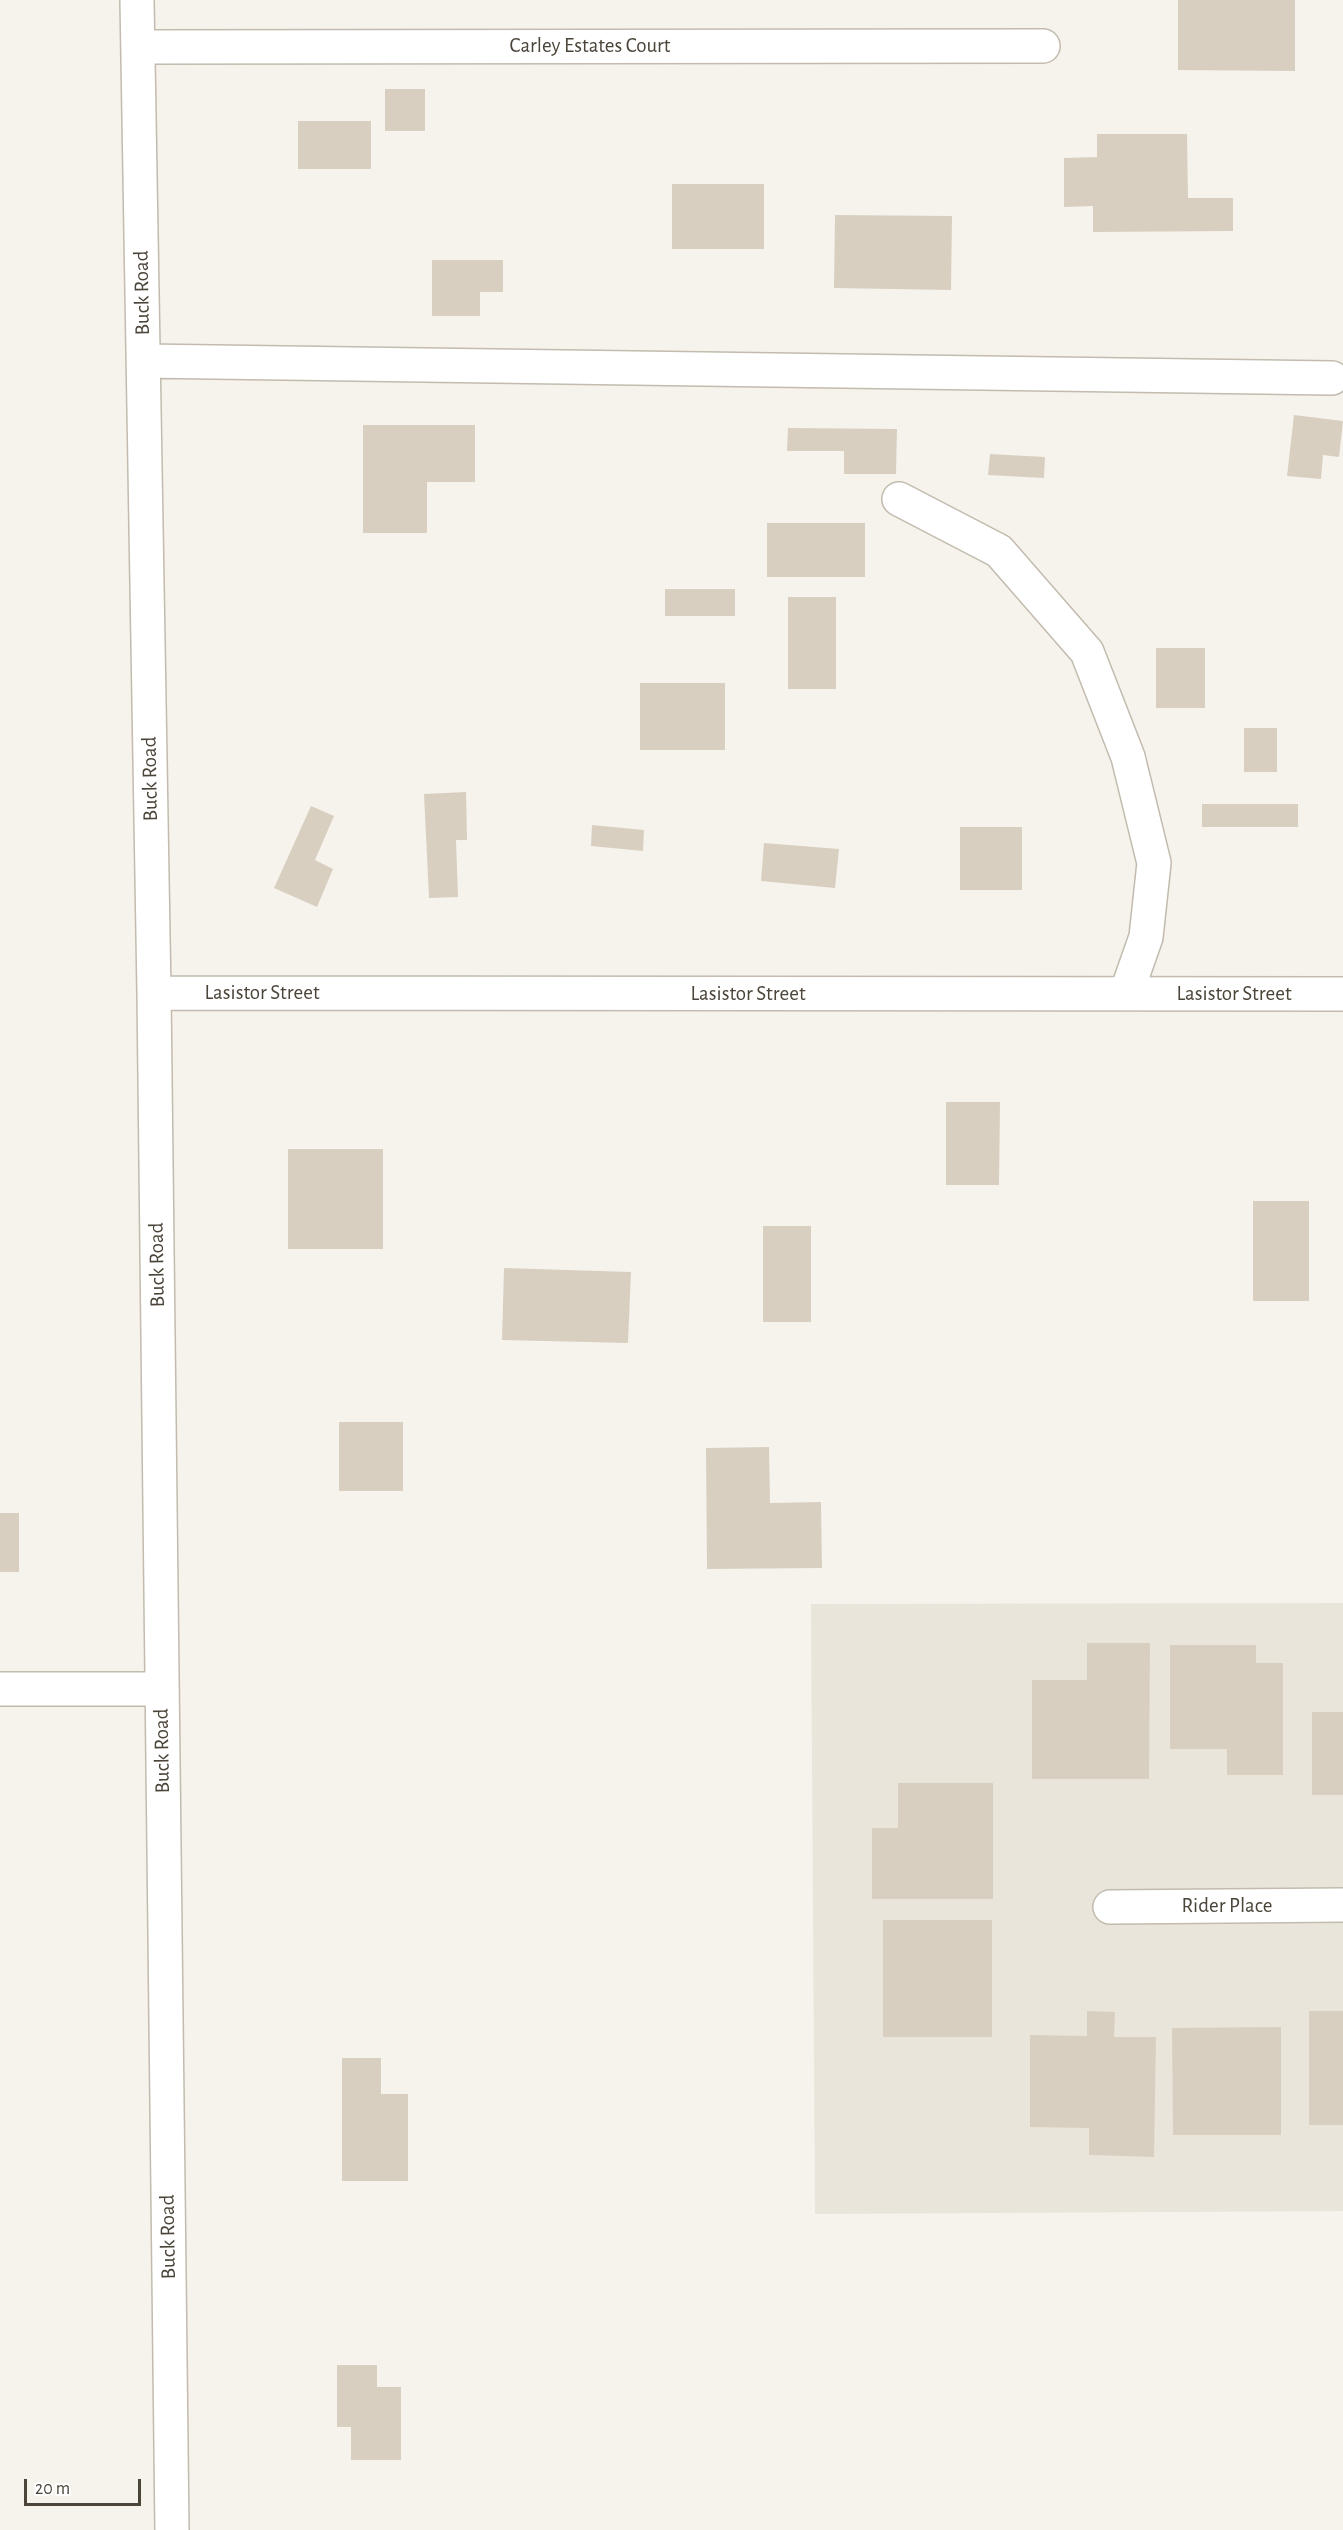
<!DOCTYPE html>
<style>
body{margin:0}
#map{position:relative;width:1343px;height:2530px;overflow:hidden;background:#f6f3ec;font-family:"Alegreya Sans",sans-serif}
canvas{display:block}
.scale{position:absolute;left:24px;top:2479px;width:117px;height:27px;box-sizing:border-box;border:3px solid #4b4439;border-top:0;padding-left:8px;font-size:18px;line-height:21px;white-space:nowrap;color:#4b4439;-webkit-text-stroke:4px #fff;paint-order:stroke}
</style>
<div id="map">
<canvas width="1343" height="2530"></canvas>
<div class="scale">20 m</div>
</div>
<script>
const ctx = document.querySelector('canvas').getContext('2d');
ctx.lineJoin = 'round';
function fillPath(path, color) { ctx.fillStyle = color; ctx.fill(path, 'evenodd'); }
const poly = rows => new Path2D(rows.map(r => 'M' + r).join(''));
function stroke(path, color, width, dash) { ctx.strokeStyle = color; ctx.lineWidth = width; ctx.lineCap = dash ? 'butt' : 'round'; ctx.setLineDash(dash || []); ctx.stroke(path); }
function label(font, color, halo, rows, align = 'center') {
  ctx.font = font + ' "Alegreya Sans",sans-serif'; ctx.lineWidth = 6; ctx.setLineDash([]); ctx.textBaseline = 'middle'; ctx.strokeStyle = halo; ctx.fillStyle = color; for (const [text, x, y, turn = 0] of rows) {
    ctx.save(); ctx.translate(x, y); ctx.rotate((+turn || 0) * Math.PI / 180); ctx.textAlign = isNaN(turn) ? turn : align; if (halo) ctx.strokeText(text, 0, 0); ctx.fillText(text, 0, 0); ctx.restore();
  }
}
fillPath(poly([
 [1343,1603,1343,2211,815,2214,811,1604]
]), '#eae5da');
fillPath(poly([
 [1178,0,1295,0,1295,71,1178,70],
 [385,89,425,89,425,131,385,131],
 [298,121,371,121,371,169,298,169],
 [1097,134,1187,134,1188,198,1233,198,1233,231,1093,232,1093,206,1064,207,1064,158,1097,157],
 [672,184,764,184,764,249,672,249],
 [835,215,952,216,951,290,834,288],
 [432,260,503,260,503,292,480,292,480,316,432,316],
 [1294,415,1343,421,1339,457,1323,455,1321,479,1287,476],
 [363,425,475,425,475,482,427,482,427,533,363,533],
 [788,428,897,429,896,474,844,474,844,451,787,451],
 [990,454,1045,457,1044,478,988,475],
 [767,523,865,523,865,577,767,577],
 [665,589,735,589,735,616,665,616],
 [788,597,836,597,836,689,788,689],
 [1156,648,1205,648,1205,708,1156,708],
 [640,683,725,683,725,750,640,750],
 [1244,728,1277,728,1277,772,1244,772],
 [466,792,467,840,456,840,458,897,429,898,424,794],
 [1202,804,1298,804,1298,827,1202,827],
 [311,806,334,816,315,860,333,869,317,907,274,888],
 [592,825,644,830,643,851,591,846],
 [960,827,1022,827,1022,890,960,890],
 [764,843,839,849,835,888,761,881],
 [946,1102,1000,1102,999,1185,946,1185],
 [288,1149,383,1149,383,1249,288,1249],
 [1253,1201,1309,1201,1309,1301,1253,1301],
 [763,1226,811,1226,811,1322,763,1322],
 [504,1268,631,1272,628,1343,502,1340],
 [339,1422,403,1422,403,1491,339,1491],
 [769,1447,770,1503,821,1502,822,1568,707,1569,706,1448],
 [0,1513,19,1513,19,1572,0,1572],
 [1087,1643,1150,1643,1149,1779,1032,1779,1032,1680,1087,1680],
 [1170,1645,1256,1645,1256,1663,1283,1663,1283,1775,1227,1775,1227,1749,1170,1749],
 [1312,1712,1343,1712,1343,1795,1312,1795],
 [898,1783,993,1783,993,1899,872,1899,872,1828,898,1828],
 [883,1920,992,1920,992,2037,883,2037],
 [1087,2011,1115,2012,1114,2037,1156,2037,1154,2157,1089,2155,1089,2128,1030,2127,1030,2035,1087,2036],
 [1309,2011,1343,2011,1343,2125,1309,2125],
 [1281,2027,1281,2135,1173,2135,1172,2028],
 [342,2058,381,2058,381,2094,408,2094,408,2181,342,2181],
 [337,2365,377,2365,377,2387,401,2387,401,2460,351,2460,351,2427,337,2427]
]), '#d8cfc1');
const minor = poly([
 [137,0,154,993,172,2530],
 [138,47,1043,46],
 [144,361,1332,378],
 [899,499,999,551,1087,652,1128,757,1154,863,1146,937,1126,994],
 [154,993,1343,994],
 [0,1689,162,1689],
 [1110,1907,1343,1905]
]);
stroke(minor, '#c2bbae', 36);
stroke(minor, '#fff', 33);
label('21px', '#4b4439', '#fff', [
 ["Carley Estates Court",590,46],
 ["Buck Road",142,293,-91],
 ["Buck Road",150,779,-91],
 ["Lasistor Street",262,993],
 ["Lasistor Street",748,994],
 ["Lasistor Street",1234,994],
 ["Buck Road",157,1265,-91],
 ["Buck Road",162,1751,-91],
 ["Rider Place",1227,1906],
 ["Buck Road",168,2237,-91]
]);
</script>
